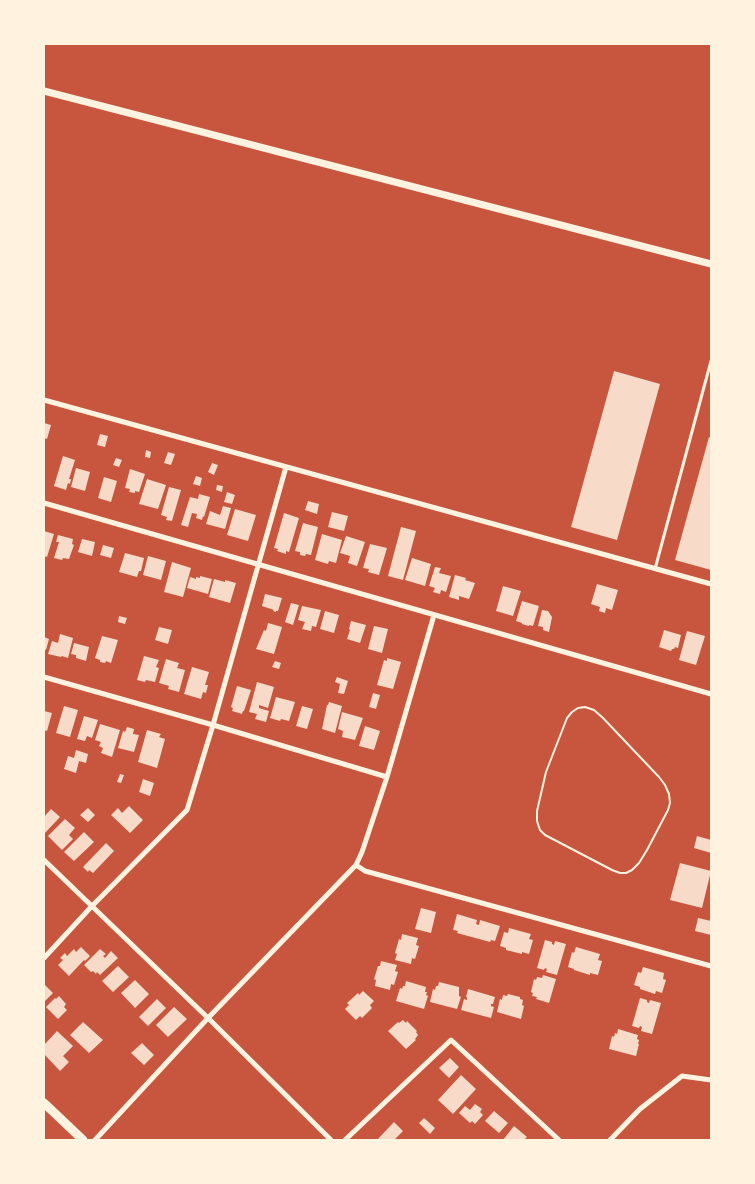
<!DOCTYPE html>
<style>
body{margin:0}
#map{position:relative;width:755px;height:1184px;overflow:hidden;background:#c8553d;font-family:Rubik,sans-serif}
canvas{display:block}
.frame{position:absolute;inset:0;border:45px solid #fff3e0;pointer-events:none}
</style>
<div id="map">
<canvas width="755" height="1184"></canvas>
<div class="frame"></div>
</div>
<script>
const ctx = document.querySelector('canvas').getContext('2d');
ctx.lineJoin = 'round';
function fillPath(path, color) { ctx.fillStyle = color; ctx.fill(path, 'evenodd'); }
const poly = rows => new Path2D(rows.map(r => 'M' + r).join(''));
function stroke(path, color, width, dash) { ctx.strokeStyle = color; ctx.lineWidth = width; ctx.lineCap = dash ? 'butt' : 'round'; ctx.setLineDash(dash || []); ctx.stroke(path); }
fillPath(poly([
 [614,371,660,384,617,540,571,527],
 [44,423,51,425,47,439,44,438],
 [100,434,108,436,105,447,97,445],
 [709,437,711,438,711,570,675,560],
 [146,450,151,452,150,458,145,457],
 [168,452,175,454,171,465,164,463],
 [63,456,75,460,69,479,71,479,70,484,68,483,66,490,54,486],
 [116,458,122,460,119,467,113,465],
 [212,463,218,465,214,475,208,472],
 [76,468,90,472,85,491,71,487],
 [130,469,145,474,139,492,135,491,135,493,129,492,130,489,125,488],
 [196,476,202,478,200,486,193,484],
 [104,477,117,481,111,502,98,498],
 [147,479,166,485,158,509,139,504],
 [217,485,223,486,222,492,216,490],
 [169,487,181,490,172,521,166,520,167,517,161,515],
 [227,492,235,495,232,504,224,502],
 [199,494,210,497,204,517,203,516,202,520,196,518,197,514,192,513,188,527,181,525,190,497,198,499],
 [308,501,319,504,317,514,305,510],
 [223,506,231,508,225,529,206,524,210,511,220,515],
 [235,509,256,515,248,541,227,535],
 [332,512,348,516,344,531,328,527],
 [284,513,299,518,289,552,286,551,286,554,277,551,278,549,274,548],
 [303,523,318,527,311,555,306,554,305,556,300,555,300,552,295,551],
 [401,527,416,531,403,580,388,576],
 [44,531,54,534,47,557,44,556],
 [322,534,342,540,336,563,329,561,328,564,315,560],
 [58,535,73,539,72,544,74,545,69,559,63,558,62,560,54,558,59,542,56,542],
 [346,536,365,542,357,566,348,563,350,556,340,553],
 [82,539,95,542,92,556,78,552],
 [370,544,387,548,379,575,368,572,369,569,363,568],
 [103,545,114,548,111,558,100,555],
 [125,553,144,558,141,571,139,571,137,577,119,572],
 [148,556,166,561,161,580,143,575],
 [412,558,431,564,425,586,405,580],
 [172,562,191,568,183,597,164,592],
 [435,567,441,568,439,573,451,576,446,592,441,590,440,594,433,592,435,588,429,586],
 [455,575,466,578,465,580,475,583,469,599,459,596,459,600,449,597],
 [200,576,212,579,208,594,187,588,190,577,196,579,196,577,200,578],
 [214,579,225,582,225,580,236,583,230,603,209,597],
 [597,584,618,590,612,610,606,608,605,613,599,611,600,607,591,604],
 [503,586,521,591,513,616,496,611],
 [265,594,282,598,278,611,276,611,276,612,273,611,274,610,262,606],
 [522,601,539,606,533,626,529,625,529,626,522,624,522,623,516,621],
 [291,603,299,605,293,625,285,622],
 [302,606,321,610,316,627,312,626,311,631,302,629,305,622,298,620],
 [542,610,548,611,552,617,549,632,543,630,543,627,538,626],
 [325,611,339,615,334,633,320,629],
 [119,616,127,618,125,624,118,622],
 [351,621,366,625,360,643,347,639,350,630,349,629],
 [268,623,282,627,274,654,256,649,264,630,266,631],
 [374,626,388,629,382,653,368,649],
 [159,627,172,630,168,644,155,640],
 [664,630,681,635,678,648,675,647,674,649,672,649,671,651,659,647],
 [687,631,705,636,696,665,679,660],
 [60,634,73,638,68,658,62,656,61,657,48,654,52,641,58,643],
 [102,636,118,640,111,663,106,661,105,663,100,662,100,660,95,658],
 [44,637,49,639,46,650,44,649],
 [74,643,89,647,86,661,76,658,76,655,71,654],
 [144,656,159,660,156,667,159,668,155,682,146,680,145,682,137,680],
 [387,658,401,662,393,689,377,685,384,660,387,661],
 [166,659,179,663,177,668,185,670,179,692,168,689,169,686,159,683],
 [275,661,281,663,279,669,272,667],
 [192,667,209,672,205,685,208,685,206,693,203,692,201,699,184,694],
 [337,677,348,681,344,694,338,693,340,684,335,682],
 [257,682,274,687,268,708,259,705,259,708,269,711,266,722,255,719,257,714,249,712],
 [237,686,251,690,244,711,243,711,242,714,232,711,233,708,231,707],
 [373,693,380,695,376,709,369,707],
 [276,697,295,702,289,721,281,719,280,721,270,718],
 [329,702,342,706,335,733,322,729,327,705,328,705],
 [64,706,78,710,70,737,56,733],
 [302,706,313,709,307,729,296,726],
 [44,711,52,713,47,731,44,730],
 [342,712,363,718,355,740,342,737,343,731,338,729],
 [84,716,98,720,92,738,87,736,85,741,77,739],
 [100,724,120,730,112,757,101,753,103,748,99,746,101,742,95,740],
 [365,726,380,731,374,750,359,746],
 [127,727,134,729,133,734,139,735,134,752,118,748,123,731,125,732],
 [147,730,161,734,159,737,165,739,157,768,138,762],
 [76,750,88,754,86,763,79,761,76,773,64,769,68,756,74,758],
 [120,774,124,775,121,783,117,782],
 [143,779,154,783,150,796,139,792],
 [129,806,143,820,130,833,111,815,118,808,122,813],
 [88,808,95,815,88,822,80,815],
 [51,809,60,817,44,834,44,817],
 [65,819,75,828,69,835,73,839,62,850,48,836],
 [84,832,94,842,74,861,64,852],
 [697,836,711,840,711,853,694,848],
 [106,843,114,851,93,873,89,870,88,872,83,867],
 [680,863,711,871,702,908,670,900],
 [421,908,436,912,431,933,415,929],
 [457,914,477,920,476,924,479,925,480,920,500,926,495,941,491,940,490,942,457,933,458,931,453,930],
 [698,918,711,921,711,935,695,931],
 [509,928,531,934,529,939,533,940,529,954,522,952,522,954,506,950,506,948,500,946,504,932,508,933],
 [402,934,418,938,416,945,419,946,415,959,412,958,411,964,395,960,397,954,395,953,399,939,401,940],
 [545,940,552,942,552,944,554,945,555,941,566,944,557,975,546,972,547,969,545,968,544,970,537,968],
 [81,947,90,956,85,961,84,960,69,976,58,965,63,960,60,958,65,953,67,956,74,949,76,952],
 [576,947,600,954,598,960,602,961,598,975,590,973,590,975,574,970,574,969,568,967,572,952,574,953],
 [100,949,106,954,103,956,105,958,111,951,118,958,100,975,97,972,96,974,93,971,91,972,84,965],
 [381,961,397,965,395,971,398,972,394,985,391,984,390,990,375,986,376,980,374,979,378,966,380,966],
 [118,966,129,977,113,992,102,981],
 [643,967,664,973,663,979,666,980,662,993,656,991,655,994,640,989,640,987,634,985,638,972,641,973],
 [543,975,556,979,549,1003,536,999,537,997,532,996,533,993,531,992,534,979,536,980,537,977,542,978],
 [135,980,149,994,135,1008,121,993],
 [406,981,426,987,425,992,427,992,426,995,428,996,424,1009,396,1001,400,988,402,989,403,986,405,986],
 [439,982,459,987,459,996,461,997,457,1009,430,1002,433,989,435,990,436,986,438,986],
 [44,984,53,993,44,1002],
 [468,989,495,997,493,1004,491,1004,491,1006,494,1007,491,1018,461,1010,464,999,467,1000,467,997,466,997],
 [363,991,374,1001,370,1005,372,1008,362,1018,360,1016,356,1020,345,1009,349,1005,347,1003,358,993,359,995],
 [508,994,520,997,520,999,523,1000,522,1005,524,1006,521,1019,497,1012,500,999,502,1000,503,995,507,996],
 [59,996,66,1004,64,1007,67,1010,58,1019,46,1007,55,998,56,999],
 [640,998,647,1000,647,1002,649,1003,650,1000,661,1003,652,1034,641,1031,642,1027,640,1026,639,1028,632,1026],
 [157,999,166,1008,148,1026,139,1017],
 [174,1007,187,1019,168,1037,156,1025],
 [403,1020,406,1023,407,1021,417,1031,416,1032,418,1035,415,1039,416,1040,406,1049,388,1031,398,1022,399,1023],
 [83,1022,103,1040,89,1053,70,1035],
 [618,1029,638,1035,637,1039,639,1040,638,1044,639,1044,636,1056,609,1049,612,1036,614,1037,615,1033,617,1034],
 [57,1031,73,1046,63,1056,69,1062,60,1071,44,1054,44,1045],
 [142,1043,154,1055,144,1065,131,1053],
 [450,1058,459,1067,449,1078,439,1068],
 [461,1075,476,1089,453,1114,438,1100],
 [475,1104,482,1109,480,1112,483,1115,475,1124,472,1121,470,1123,459,1113,465,1106,470,1110],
 [494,1111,508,1123,499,1133,485,1121],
 [424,1118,435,1128,430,1134,419,1123],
 [394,1122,403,1131,394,1140,377,1140],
 [514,1126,527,1137,524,1140,503,1140]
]), '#f7dbc8');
stroke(poly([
 [585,707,594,710,603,718,659,777,665,785,669,794,670,803,668,810,647,850,639,863,632,870,626,873,620,873,612,870,545,835,540,830,537,821,537,811,546,772,567,718,572,712,578,708,585,707]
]), '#fff3e0', 2);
stroke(poly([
 [655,569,711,361]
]), '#fff3e0', 3);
stroke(poly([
 [44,400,711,584],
 [44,503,711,694],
 [44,677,213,725,387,777],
 [44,860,208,1018,331,1140],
 [356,865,365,871,711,966],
 [44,958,92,906,187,810,213,725,286,467],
 [95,1140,208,1018,356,865,362,852,387,777,434,615],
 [345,1140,451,1040,559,1140],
 [610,1140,640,1109,682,1076,711,1080]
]), '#fff3e0', 5);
stroke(poly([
 [44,91,711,264]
]), '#fff3e0', 7);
stroke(poly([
 [44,1103,83,1140]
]), '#fff3e0', 9);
</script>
